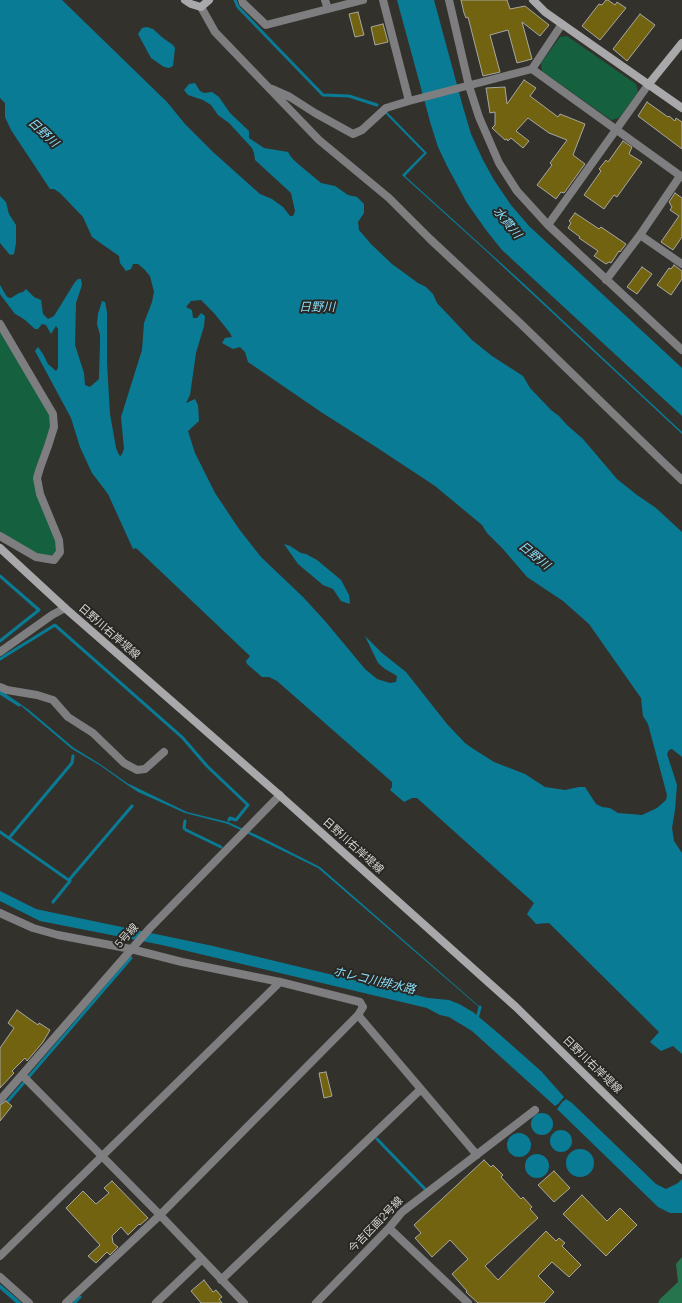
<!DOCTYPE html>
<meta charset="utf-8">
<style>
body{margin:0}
canvas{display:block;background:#32312c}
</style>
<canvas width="682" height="1303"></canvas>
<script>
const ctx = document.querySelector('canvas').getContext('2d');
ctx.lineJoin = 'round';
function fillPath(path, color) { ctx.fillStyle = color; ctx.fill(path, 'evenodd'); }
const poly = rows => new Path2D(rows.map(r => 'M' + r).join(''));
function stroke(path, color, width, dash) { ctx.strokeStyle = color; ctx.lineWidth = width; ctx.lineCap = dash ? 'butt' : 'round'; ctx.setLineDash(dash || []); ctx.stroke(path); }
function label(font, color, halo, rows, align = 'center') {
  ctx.font = font + ' Manrope,"Noto Sans JP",sans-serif'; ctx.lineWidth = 4; ctx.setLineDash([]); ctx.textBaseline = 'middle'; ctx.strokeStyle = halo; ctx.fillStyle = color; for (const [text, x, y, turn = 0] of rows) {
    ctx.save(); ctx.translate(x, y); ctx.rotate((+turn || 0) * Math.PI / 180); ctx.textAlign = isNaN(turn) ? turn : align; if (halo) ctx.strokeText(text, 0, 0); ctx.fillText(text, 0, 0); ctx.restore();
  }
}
fillPath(poly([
 [567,36,636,84,638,92,619,118,611,120,542,71,541,63,560,37],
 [0,329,50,415,51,428,36,468,56,539,56,551,54,555,51,556,39,555,0,532]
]), '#15613f');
fillPath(poly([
 [682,1257,682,1303,658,1303,660,1299,678,1282,676,1264]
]), '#26744e');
fillPath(poly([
 [0,0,62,0,167,102,185,124,213,152,260,194,272,199,283,207,290,216,293,216,295,211,291,193,255,160,254,153,252,148,229,123,218,115,211,105,203,100,188,95,184,90,189,84,195,83,200,91,204,93,212,92,219,97,230,113,249,131,249,138,264,148,288,152,291,157,297,163,321,183,335,186,348,195,357,197,364,204,364,213,358,222,359,230,371,244,392,264,418,283,426,287,433,294,437,303,472,340,492,356,523,376,530,388,551,410,559,416,567,425,583,439,617,479,637,495,656,508,682,532,682,757,672,749,669,750,667,754,677,785,675,810,672,828,674,841,682,853,682,1054,673,1046,661,1051,650,1042,659,1032,549,923,536,924,527,914,534,903,417,798,412,798,404,802,390,790,392,787,392,782,277,681,269,677,262,677,247,664,246,661,250,656,136,548,133,549,108,494,92,473,80,447,71,418,35,351,38,347,43,354,48,364,56,371,58,368,58,329,56,326,51,334,46,325,42,324,38,329,35,329,25,320,19,316,15,314,0,294,0,285,7,297,11,298,19,293,23,292,26,289,34,297,41,300,43,314,48,319,54,316,75,282,78,279,81,279,82,285,76,303,75,345,84,373,85,385,90,387,99,379,100,343,100,335,97,324,98,314,102,301,105,302,107,312,107,363,110,414,116,448,119,455,121,456,124,449,121,417,142,350,144,323,152,302,154,292,150,276,144,269,138,264,133,264,131,269,126,271,120,263,119,256,92,237,83,217,60,193,54,189,50,189,11,130,5,117,5,103,0,98],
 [201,300,214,313,230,333,232,337,225,338,222,343,233,349,240,347,245,352,248,362,321,412,376,447,435,486,482,525,487,533,503,549,527,577,563,601,589,624,641,698,643,716,648,724,667,795,666,800,657,808,642,815,618,813,610,808,602,807,596,804,585,787,579,787,565,790,545,787,525,774,494,762,472,748,465,743,447,724,406,672,382,653,365,636,378,663,385,669,392,673,397,676,396,682,390,683,377,679,365,669,325,621,303,597,261,557,239,529,215,493,195,453,188,431,199,421,198,405,195,399,186,403,190,395,196,353,204,326,205,316,201,313,197,318,193,318,192,310,186,307,191,301],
 [397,0,434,0,463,107,471,134,483,160,494,180,511,205,529,226,682,368,682,416,502,250,486,230,467,203,447,166,438,147,431,125],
 [147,27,153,29,163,38,173,45,175,48,173,66,169,68,164,67,151,58,138,34,142,28],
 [387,112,427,153,405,176,523,283,682,432,682,434,485,250,402,175,424,153,385,113],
 [0,196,6,202,9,214,16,225,16,243,14,254,10,255,0,243],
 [284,544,290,546,301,553,306,554,317,560,341,580,349,595,350,604,341,601,333,589,323,585,298,564],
 [0,690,29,710,74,748,100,764,127,783,187,812,228,822,261,837,320,867,480,1007,481,1011,479,1010,479,1007,318,868,228,824,185,813,138,792,126,784,101,766,72,749,20,705,0,692],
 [0,891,36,909,45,911,213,946,428,998,449,1000,459,1004,473,1012,498,1033,541,1071,564,1097,558,1104,555,1106,472,1031,449,1017,440,1015,427,1008,162,945,40,921,0,901],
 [566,1099,572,1103,656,1184,666,1189,678,1183,682,1179,682,1213,670,1213,658,1207,557,1109,563,1101,564,1101],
 '531 1124a11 11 0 1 1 22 0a11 11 0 1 1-22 0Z',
 '550 1141a11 11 0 1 1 22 0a11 11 0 1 1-22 0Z',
 '507 1145a12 12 0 1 1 24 0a12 12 0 1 1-24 0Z',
 '566 1163a14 14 0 1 1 28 0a14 14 0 1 1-28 0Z',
 '525 1166a12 12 0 1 1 24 0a12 12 0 1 1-24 0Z',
 [0,1284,13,1295,22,1303,16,1303,0,1289]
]), '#097b95');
stroke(poly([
 [235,0,238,7,323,95,349,96,377,105],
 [0,576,39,610,0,641],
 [0,659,55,625,182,737,207,766,248,805,236,820,230,818,229,820],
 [0,693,19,705],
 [185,821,184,828,186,830,221,847],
 [0,832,70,881,53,902],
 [9,838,72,763,73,756],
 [69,880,132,806],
 [477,1019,480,1007],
 [8,1101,131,958],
 [377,1139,425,1189],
 [74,1303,80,1297]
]), '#097b95', 3);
const building = poly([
 [461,0,507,0,510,9,525,6,549,25,540,36,522,22,532,59,517,63,508,30,490,35,500,72,483,76,468,17,466,18,464,13,461,0],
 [606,0,608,0,615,5,617,2,626,8,600,40,582,26,599,4,602,5,606,0],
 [358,12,364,35,355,37,349,14,358,12],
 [640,14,655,25,627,61,613,49,640,14],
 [383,24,388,42,375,45,371,27,383,24],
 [524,80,536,88,530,96,558,117,560,114,585,124,573,155,585,164,564,193,561,192,556,199,537,185,552,165,550,163,567,140,549,133,528,118,516,131,529,141,523,148,511,138,508,141,507,139,505,140,492,128,495,125,495,112,490,113,486,88,505,87,507,104,524,80],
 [647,102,668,117,669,116,675,121,676,118,682,122,682,149,638,116,647,102],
 [623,141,632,147,629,154,642,162,617,197,614,195,604,209,584,195,601,171,599,169,606,160,608,162,623,141],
 [675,193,682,198,682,237,673,250,661,242,679,216,670,210,672,207,669,202,675,193],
 [575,213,599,229,601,227,626,244,620,252,619,251,611,263,609,262,606,264,594,256,598,251,579,238,580,237,568,228,571,223,569,221,575,213],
 [674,265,682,271,682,279,671,295,657,285,669,268,671,269,674,265],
 [642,267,652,274,637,294,627,287,642,267],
 [17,1010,38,1025,39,1023,50,1030,43,1042,27,1061,25,1058,12,1071,14,1073,0,1088,0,1048,14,1028,8,1023,17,1010],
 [326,1072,332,1096,324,1098,319,1073,326,1072],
 [6,1101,12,1106,0,1121,0,1105,6,1101],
 [484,1160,491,1167,493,1165,503,1175,501,1177,521,1199,523,1197,532,1207,530,1209,538,1218,485,1266,498,1280,546,1231,556,1241,559,1238,565,1243,562,1246,581,1265,569,1277,552,1262,538,1276,554,1292,544,1303,478,1303,466,1292,467,1291,452,1274,468,1259,450,1240,432,1257,415,1238,421,1233,414,1225,484,1160],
 [554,1171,570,1188,554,1202,538,1185,554,1171],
 [112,1181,148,1218,140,1225,139,1224,128,1235,121,1227,112,1236,113,1243,118,1247,110,1255,107,1252,96,1263,88,1256,100,1245,66,1208,83,1191,96,1204,109,1193,104,1188,112,1181],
 [582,1195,607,1221,620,1208,637,1225,606,1256,563,1214,582,1195],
 [204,1280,213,1292,216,1290,222,1297,219,1299,222,1303,201,1303,191,1291,204,1280]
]);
fillPath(building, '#726311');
stroke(building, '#a8a7a1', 1);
stroke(poly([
 [242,0,243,3,266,25,363,0],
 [325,0,328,9],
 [383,0,409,101,532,69,562,24],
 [449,0,469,86,479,117,499,163,517,191,548,225,682,350],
 [201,7,215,32,319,140,389,198,430,239,522,325,663,462,682,480],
 [532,69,682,177],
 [272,89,290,97,315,113,353,134,362,130,386,108,409,101],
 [548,225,648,85],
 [640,235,682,264],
 [606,280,640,235,680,176],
 [0,324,53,414,54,427,48,446,40,468,37,478,40,494,59,540,60,552,54,560,36,557,0,536],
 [0,652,52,615,65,608],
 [0,687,7,690,37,695,53,700,68,717,93,733,124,763,137,770,145,769,164,752],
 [0,913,33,928,58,935,131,949,182,962,280,982,360,1002,363,1007,358,1015,160,1215,66,1303],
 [358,1015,477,1155],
 [22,1075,160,1215,244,1303],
 [0,1100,150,928,280,795],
 [389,1228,468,1303],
 [0,1256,280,982],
 [0,1277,29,1303],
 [221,1280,420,1090],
 [156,1303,202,1259],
 [316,1303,389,1228,402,1212,535,1110]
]), '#7e7d7f', 8);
stroke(poly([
 [185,0,191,4,201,7,209,0],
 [533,0,545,12,562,24,682,108],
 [648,85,682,43],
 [0,548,65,608,277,793,516,1007,682,1170]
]), '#a9a8ab', 8);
label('11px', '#d7d6d3', '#282723', [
 ["日野川右岸堤線",109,632,41],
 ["日野川右岸堤線",353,846,42],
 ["5号線",127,936,-48],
 ["日野川右岸堤線",592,1065,44],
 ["今吉区画2号線",376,1225,-46]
]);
label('italic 12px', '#8bdffb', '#282723', [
 ["日野川",43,133,43],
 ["水貫川",507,223,51],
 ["日野川",317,308],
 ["日野川",534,556,39],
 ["ホレコ川排水路",374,981,13]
]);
</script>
